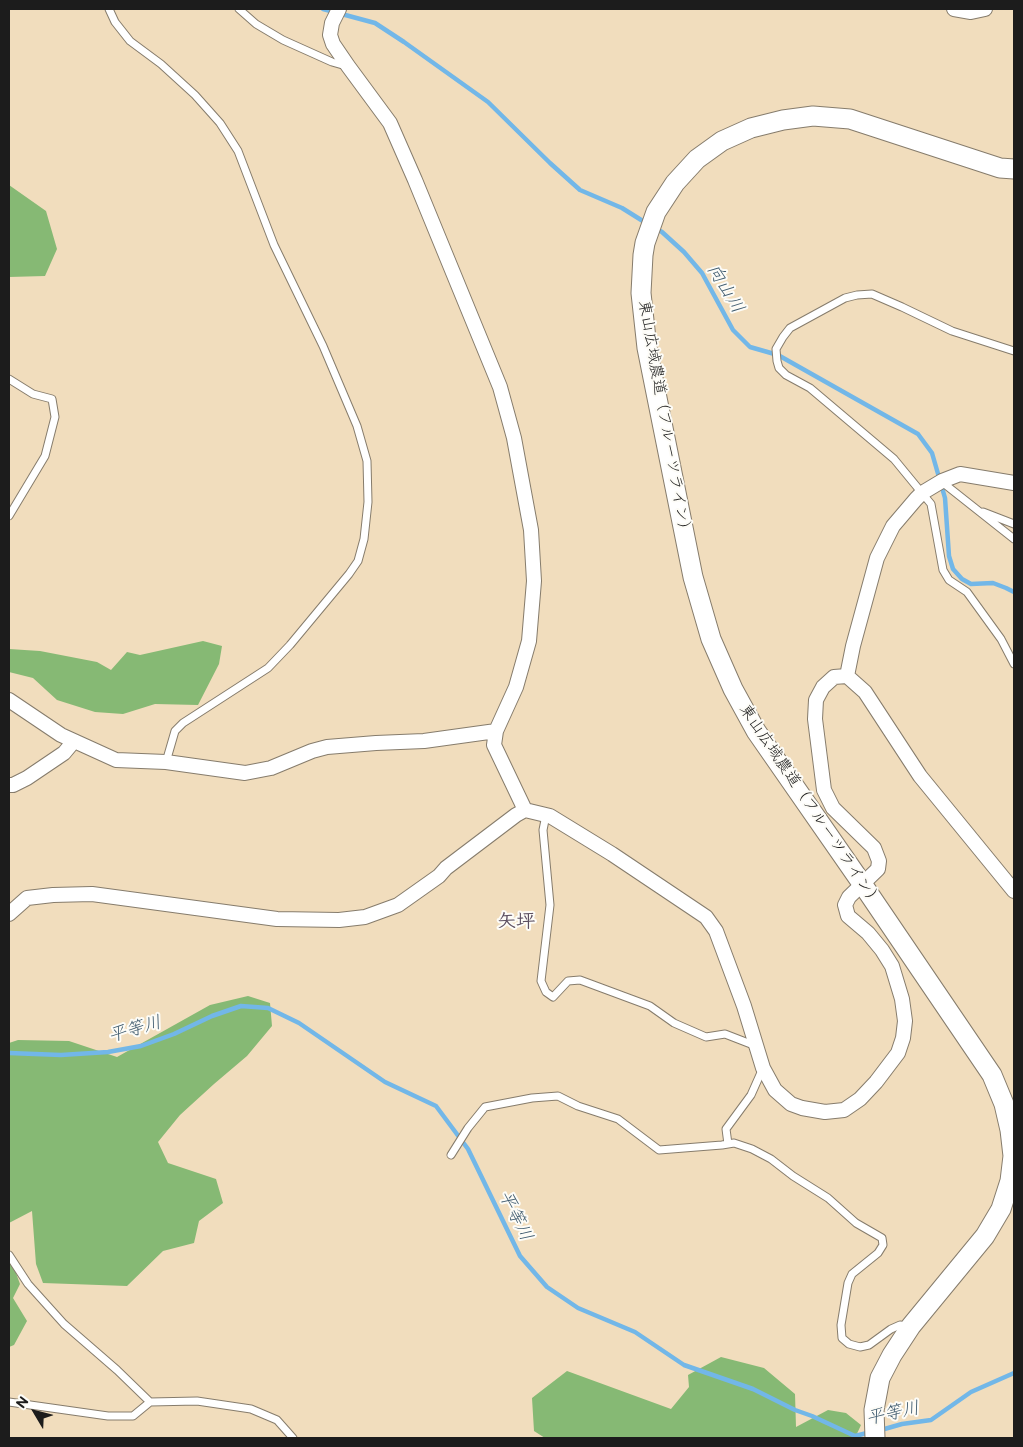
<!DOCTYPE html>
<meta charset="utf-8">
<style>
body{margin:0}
#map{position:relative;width:1023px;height:1447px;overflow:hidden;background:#f1ddbd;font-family:"Balsamiq Sans",sans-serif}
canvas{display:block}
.frame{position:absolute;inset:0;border:10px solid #1c1c1c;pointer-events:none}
.north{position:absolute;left:10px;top:1387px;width:50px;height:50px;-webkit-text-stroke:4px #fdfcf7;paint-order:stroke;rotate:307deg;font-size:14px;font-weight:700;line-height:20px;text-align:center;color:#1c1c1c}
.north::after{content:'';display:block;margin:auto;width:18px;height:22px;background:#1c1c1c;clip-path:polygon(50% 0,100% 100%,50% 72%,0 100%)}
</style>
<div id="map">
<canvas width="1023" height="1447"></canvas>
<div class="frame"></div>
<div class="north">N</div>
</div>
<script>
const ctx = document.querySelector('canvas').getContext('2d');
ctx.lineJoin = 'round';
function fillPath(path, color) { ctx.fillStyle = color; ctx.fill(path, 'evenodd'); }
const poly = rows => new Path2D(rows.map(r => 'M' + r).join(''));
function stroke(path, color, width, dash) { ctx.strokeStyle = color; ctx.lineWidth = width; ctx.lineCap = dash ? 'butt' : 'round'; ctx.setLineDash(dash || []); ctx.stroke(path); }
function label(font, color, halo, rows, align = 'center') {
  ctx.font = font + ' "Balsamiq Sans","Klee One",sans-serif'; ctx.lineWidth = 4; ctx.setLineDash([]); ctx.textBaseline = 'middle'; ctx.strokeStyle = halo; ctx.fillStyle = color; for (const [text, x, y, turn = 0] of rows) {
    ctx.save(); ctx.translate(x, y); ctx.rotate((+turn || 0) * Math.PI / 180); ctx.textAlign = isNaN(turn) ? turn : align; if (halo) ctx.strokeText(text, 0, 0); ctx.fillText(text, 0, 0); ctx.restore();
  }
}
fillPath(poly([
 [9,185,46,211,57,249,45,276,9,277],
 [203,641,222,646,219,664,198,705,155,704,123,714,95,712,57,700,33,678,9,672,9,649,40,651,97,662,111,670,127,652,140,655],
 [248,996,270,1003,272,1026,247,1056,214,1084,180,1115,158,1142,168,1163,216,1179,223,1203,199,1221,194,1243,163,1251,127,1286,43,1283,36,1264,32,1211,9,1223,9,1043,18,1040,69,1041,117,1057,210,1005],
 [9,1254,20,1284,13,1298,27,1321,14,1345,9,1347],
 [721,1357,764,1368,795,1394,796,1427,828,1410,846,1413,861,1425,855,1438,545,1438,534,1431,532,1398,567,1371,671,1409,689,1387,688,1375]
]), '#86b974');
stroke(poly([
 [323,9,375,23,404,42,488,102,550,163,580,190,622,208,646,223],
 [655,228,662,232,684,252,702,273,733,330,750,347,778,355,918,434,932,453,945,498,949,556,953,569,962,579,971,584,993,583,1006,588,1014,592],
 [9,1053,61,1055,108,1052,141,1046,174,1034,212,1016,241,1006,268,1008,299,1023,385,1082,436,1106,468,1149,520,1256,547,1287,578,1308,635,1332,684,1365,753,1389,795,1410,812,1416,855,1436,871,1432],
 [881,1430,902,1424,931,1420,971,1392,1014,1373]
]), '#72b7e8', 4.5);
const lane = poly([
 [109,9,115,22,130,41,161,64,195,95,220,123,238,151,274,245,323,346,357,426,367,461,368,502,364,539,358,561,349,574,290,645,268,668,183,723,175,731,166,762],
 [239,9,256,24,283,40,332,62,346,66],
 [1014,351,952,331,902,307,872,294,857,295,845,298,790,328,783,337,776,349,777,361,779,368,786,375,810,388,894,459,931,504,943,570,949,580,967,592,1001,639,1014,664],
 [9,379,33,394,52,399,55,417,45,456,9,516],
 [942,482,1014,539],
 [983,512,1014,524],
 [546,815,543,830,550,905,541,981,546,992,553,997,568,981,580,980,650,1006,674,1023,706,1037,725,1034,756,1046],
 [728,1144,726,1129,751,1095,763,1068],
 [451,1155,468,1128,485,1107,532,1098,558,1096,578,1106,618,1119,659,1150,722,1145,734,1143,752,1149,771,1159,793,1176,828,1198,856,1223,882,1238,883,1245,878,1253,852,1274,848,1283,841,1325,842,1338,849,1344,860,1347,869,1345,891,1329,900,1325,908,1326],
 [9,1255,28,1284,64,1324,117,1370,150,1402,197,1401,251,1409,277,1420,293,1438],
 [9,1402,108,1416,133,1416,150,1402]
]);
const street = poly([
 [339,9,332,23,330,35,333,44,348,66,390,123,415,180,500,387,514,438,531,530,534,581,529,641,516,687,496,731,494,745,525,810],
 [954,9,971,12,985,9],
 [847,676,853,646,877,558,893,526,916,499,922,493,942,481,960,474,1014,483],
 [9,700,61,735,116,760,166,762,245,773,271,768,312,751,327,747,376,743,424,741,496,731],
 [9,785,13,785,27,778,64,753,74,741],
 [9,914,27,898,53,895,92,894,277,919,339,920,365,917,398,905,439,876,446,868,516,815,525,810,550,816,612,854,706,917,716,931,744,1006,763,1068,775,1090,791,1104,802,1108,825,1112,844,1110,860,1099,876,1082,898,1053,903,1038,905,1021,902,999,892,966,882,950,868,933,848,916,845,905,849,897,878,869,879,861,874,848,833,808,824,790,815,719,816,700,823,687,834,677,847,676,865,692,920,776,1014,891]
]);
const secondary = poly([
 [875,1438,874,1410,880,1378,892,1355,911,1326,985,1236,1001,1209,1010,1181,1013,1156,1010,1130,1004,1104,992,1075,863,885,756,731,733,689,711,639,693,577,647,348,641,293,643,255,645,243,656,212,675,183,697,159,722,141,751,128,783,120,813,116,850,119,1000,168,1014,169]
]);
stroke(lane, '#867c6c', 9);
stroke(street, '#867c6c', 16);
stroke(secondary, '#867c6c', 21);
stroke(lane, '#fff', 7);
stroke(street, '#fff', 14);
stroke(secondary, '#fff', 19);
label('16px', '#1c1c1c', '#fdfcf7', [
 ["東山広域農道（フルーツライン）",664,419,80],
 ["東山広域農道（フルーツライン）",810,806,56]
]);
label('italic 18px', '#3e5a6e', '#fdfcf7', [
 ["向山川",725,289,59],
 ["平等川",135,1030,-16],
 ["平等川",515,1216,64],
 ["平等川",893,1414,-12]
]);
label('bold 19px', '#5c4f61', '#fdfcf7', [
 ["矢坪",516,922]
]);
</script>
